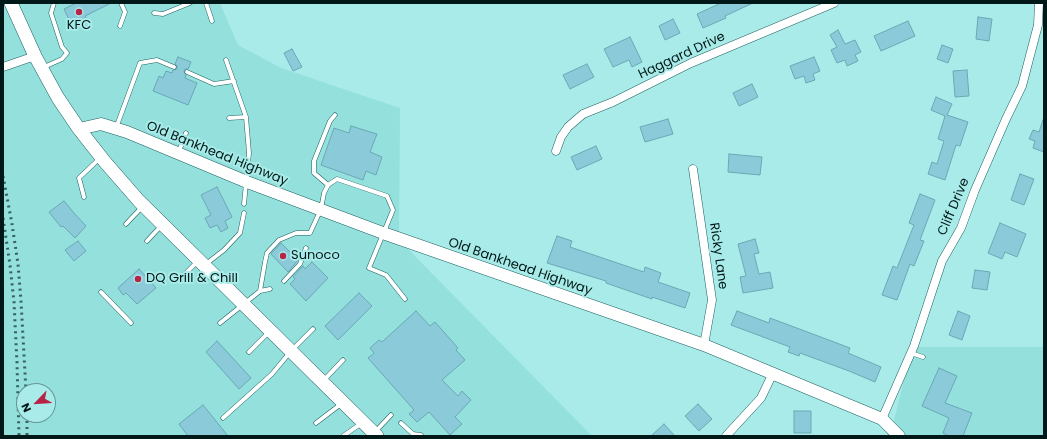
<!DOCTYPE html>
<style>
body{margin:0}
#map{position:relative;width:1047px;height:439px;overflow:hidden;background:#a8ebe9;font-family:Poppins,sans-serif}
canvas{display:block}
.frame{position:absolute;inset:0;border:4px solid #001817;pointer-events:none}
.north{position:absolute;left:16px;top:383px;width:40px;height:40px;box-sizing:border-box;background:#a8ebe9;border:1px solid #659795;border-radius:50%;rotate:245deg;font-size:11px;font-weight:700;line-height:16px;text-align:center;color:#001817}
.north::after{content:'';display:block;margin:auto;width:14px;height:18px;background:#b62447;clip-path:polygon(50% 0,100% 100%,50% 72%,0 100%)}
</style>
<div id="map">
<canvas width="1047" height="439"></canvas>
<div class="frame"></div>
<div class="north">N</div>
</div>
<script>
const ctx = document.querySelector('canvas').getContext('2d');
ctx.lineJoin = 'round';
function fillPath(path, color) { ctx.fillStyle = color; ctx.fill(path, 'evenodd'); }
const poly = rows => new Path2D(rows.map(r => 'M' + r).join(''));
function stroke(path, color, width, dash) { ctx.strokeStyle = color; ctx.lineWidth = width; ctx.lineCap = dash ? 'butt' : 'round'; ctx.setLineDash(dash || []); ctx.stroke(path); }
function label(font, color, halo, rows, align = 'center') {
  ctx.font = font + ' Poppins,sans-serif'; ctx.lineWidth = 4; ctx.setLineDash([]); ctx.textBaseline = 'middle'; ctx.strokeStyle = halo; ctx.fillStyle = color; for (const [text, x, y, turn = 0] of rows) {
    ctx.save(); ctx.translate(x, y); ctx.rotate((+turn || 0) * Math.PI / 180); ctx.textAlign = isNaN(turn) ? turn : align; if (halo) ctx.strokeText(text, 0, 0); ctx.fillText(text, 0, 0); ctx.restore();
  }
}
fillPath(poly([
 [3,3,220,3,238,45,281,68,400,108,399,240,592,436,353,436,351,434,347,436,3,436],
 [24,391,48,391,48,415,24,415],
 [912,347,1044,347,1044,436,894,436,891,433]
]), '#93e0dd');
const building = poly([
 [76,3,111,3,85,16,88,21,73,28,64,9,76,3],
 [721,3,753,3,725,16,726,18,703,28,697,14,721,3],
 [978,17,992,19,989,41,976,39,978,17],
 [673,19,680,33,665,40,659,26,673,19],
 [908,21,915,36,881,51,874,36,908,21],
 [838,30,845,44,855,40,861,52,855,55,858,61,847,66,845,60,837,63,831,50,837,47,830,35,838,30],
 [630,37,642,62,632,67,629,60,613,67,604,49,630,37],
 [942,45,953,49,948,63,937,59,942,45],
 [292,49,302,67,293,71,284,53,292,49],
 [178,57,191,62,188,69,185,69,184,71,186,75,185,78,197,83,188,105,153,91,159,76,163,78,166,71,172,73,173,70,177,69,177,66,175,64,178,57],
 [814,57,820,71,813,74,815,80,806,83,804,76,795,79,790,66,814,57],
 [587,64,594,77,570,89,563,75,587,64],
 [967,70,969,96,955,97,953,71,967,70],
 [752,84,758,97,739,106,733,93,752,84],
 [936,97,952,104,947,115,968,122,960,146,956,145,945,180,928,174,932,162,937,164,944,141,938,139,945,116,931,110,936,97],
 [668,119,673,134,645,142,640,127,668,119],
 [1043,120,1044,120,1044,152,1033,148,1035,141,1029,139,1033,130,1039,132,1043,120],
 [351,126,377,134,370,152,382,157,376,175,366,171,363,180,321,165,334,128,349,133,351,126],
 [596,146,602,159,577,170,571,157,596,146],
 [729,154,762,157,760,175,728,172,729,154],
 [1020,174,1034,179,1024,205,1011,200,1020,174],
 [217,187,232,217,225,221,228,228,221,232,217,225,210,228,205,218,211,215,201,195,217,187],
 [920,194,935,200,920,240,924,241,914,266,910,264,897,300,882,295,893,266,897,268,914,225,909,223,920,194],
 [64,201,74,213,86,226,75,238,63,226,61,227,49,212,64,201],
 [1000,223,1026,234,1017,257,1005,252,1002,259,988,253,1000,223],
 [557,236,572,241,570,247,644,272,645,267,661,273,658,282,690,293,685,308,652,297,652,299,606,283,606,281,547,263,557,236],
 [755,239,759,253,754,254,759,274,770,272,773,288,743,293,740,277,746,276,738,244,755,239],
 [78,241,86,251,74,261,65,250,78,241],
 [281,243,298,260,288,272,271,254,281,243],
 [312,262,328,278,306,301,290,284,295,279,293,277,303,266,305,269,312,262],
 [139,269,156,288,137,304,126,293,123,295,118,288,139,269],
 [975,270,990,272,987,290,972,288,975,270],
 [359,293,372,306,338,340,325,326,359,293],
 [416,311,430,326,435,322,458,348,456,350,465,360,442,380,458,396,462,391,471,400,455,417,462,424,450,435,429,412,417,422,409,414,414,410,368,358,374,353,370,348,379,340,382,342,416,311],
 [737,311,769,323,770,318,850,348,848,353,881,367,875,382,849,371,800,353,799,356,788,352,790,347,731,325,737,311],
 [958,311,970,316,962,340,949,335,958,311],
 [217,341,251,378,239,389,206,352,217,341],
 [939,368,957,376,945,403,972,413,963,436,949,436,943,433,949,418,922,406,939,368],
 [698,404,712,419,699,431,685,416,698,404],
 [203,405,228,436,188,436,179,424,203,405],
 [794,411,811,411,811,433,794,433,794,411],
 [664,424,675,436,651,436,664,424]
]);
fillPath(building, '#8bcad8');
stroke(building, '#6aa8b5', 1);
const lane = poly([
 [206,3,212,21],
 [154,13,163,14,190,3],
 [120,26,125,12,121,3],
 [226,60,246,117,249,153,244,204],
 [44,67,62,59,67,53,62,47,51,13,54,3],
 [187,72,214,84,234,81],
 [229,118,246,117],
 [116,128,140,63,157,60,174,67],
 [179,151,186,133],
 [328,185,314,173,314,161,330,121,335,115],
 [84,197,79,178,99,159],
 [126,224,142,207],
 [147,241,161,226],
 [206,264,224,250,240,233,244,213],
 [183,276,197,262],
 [284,281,300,264,306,248],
 [260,291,265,262,267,253,279,240,296,233,310,233,321,209,324,193,328,185,337,179,387,196,393,210,369,268,386,275,405,299],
 [101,292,131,323],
 [220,323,260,291,270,289],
 [249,352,269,332],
 [911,353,923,357],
 [324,380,343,360],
 [223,418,272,374,291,351,313,329],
 [316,423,341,404],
 [401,423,413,434,421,435],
 [375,432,391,415],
 [343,436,362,423]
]);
const street = poly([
 [3,67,35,56],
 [556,151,561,137,568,127,583,114,613,102,691,63,834,3],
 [693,169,712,300,704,345],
 [882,419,914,346,942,261,961,228,975,190,1006,119,1022,86,1038,25,1039,3],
 [726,436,761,398,773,373]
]);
const secondary = poly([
 [79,129,101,124,127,132,247,182,383,233,704,345,882,419,899,436]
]);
const primary = poly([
 [11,3,35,56,58,98,79,129,105,162,139,201,377,436]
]);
stroke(lane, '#1e6261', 5);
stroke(street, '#1e6261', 9);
stroke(secondary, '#1e6261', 13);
stroke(primary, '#1e6261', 14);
stroke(lane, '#fff', 4);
stroke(street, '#fff', 8);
stroke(secondary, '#fff', 12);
stroke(primary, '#fff', 13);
stroke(poly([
 [3,176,12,224,18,264,21,301,26,391],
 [3,218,10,265,14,302,17,363,19,436],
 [27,415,27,436]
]), '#39605f', 3, [2, 4]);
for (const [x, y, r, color] of [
 [79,12,4,"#b62447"],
 [283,256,4,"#b62447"],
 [138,279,4,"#b62447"]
]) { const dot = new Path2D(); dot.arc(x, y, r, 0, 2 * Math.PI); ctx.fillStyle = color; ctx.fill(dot); stroke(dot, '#a8ebe9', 1.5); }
label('13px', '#001817', '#a8ebe9', [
 ["KFC",79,26,"center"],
 ["Sunoco",291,256],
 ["DQ Grill & Chill",146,279]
], 'left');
label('13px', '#001817', '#a8ebe9', [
 ["Haggard Drive",682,56,-25],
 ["Old Bankhead Highway",217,154,22],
 ["Cliff Drive",954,207,-67],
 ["Ricky Lane",718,256,82],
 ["Old Bankhead Highway",520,267,19]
]);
</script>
